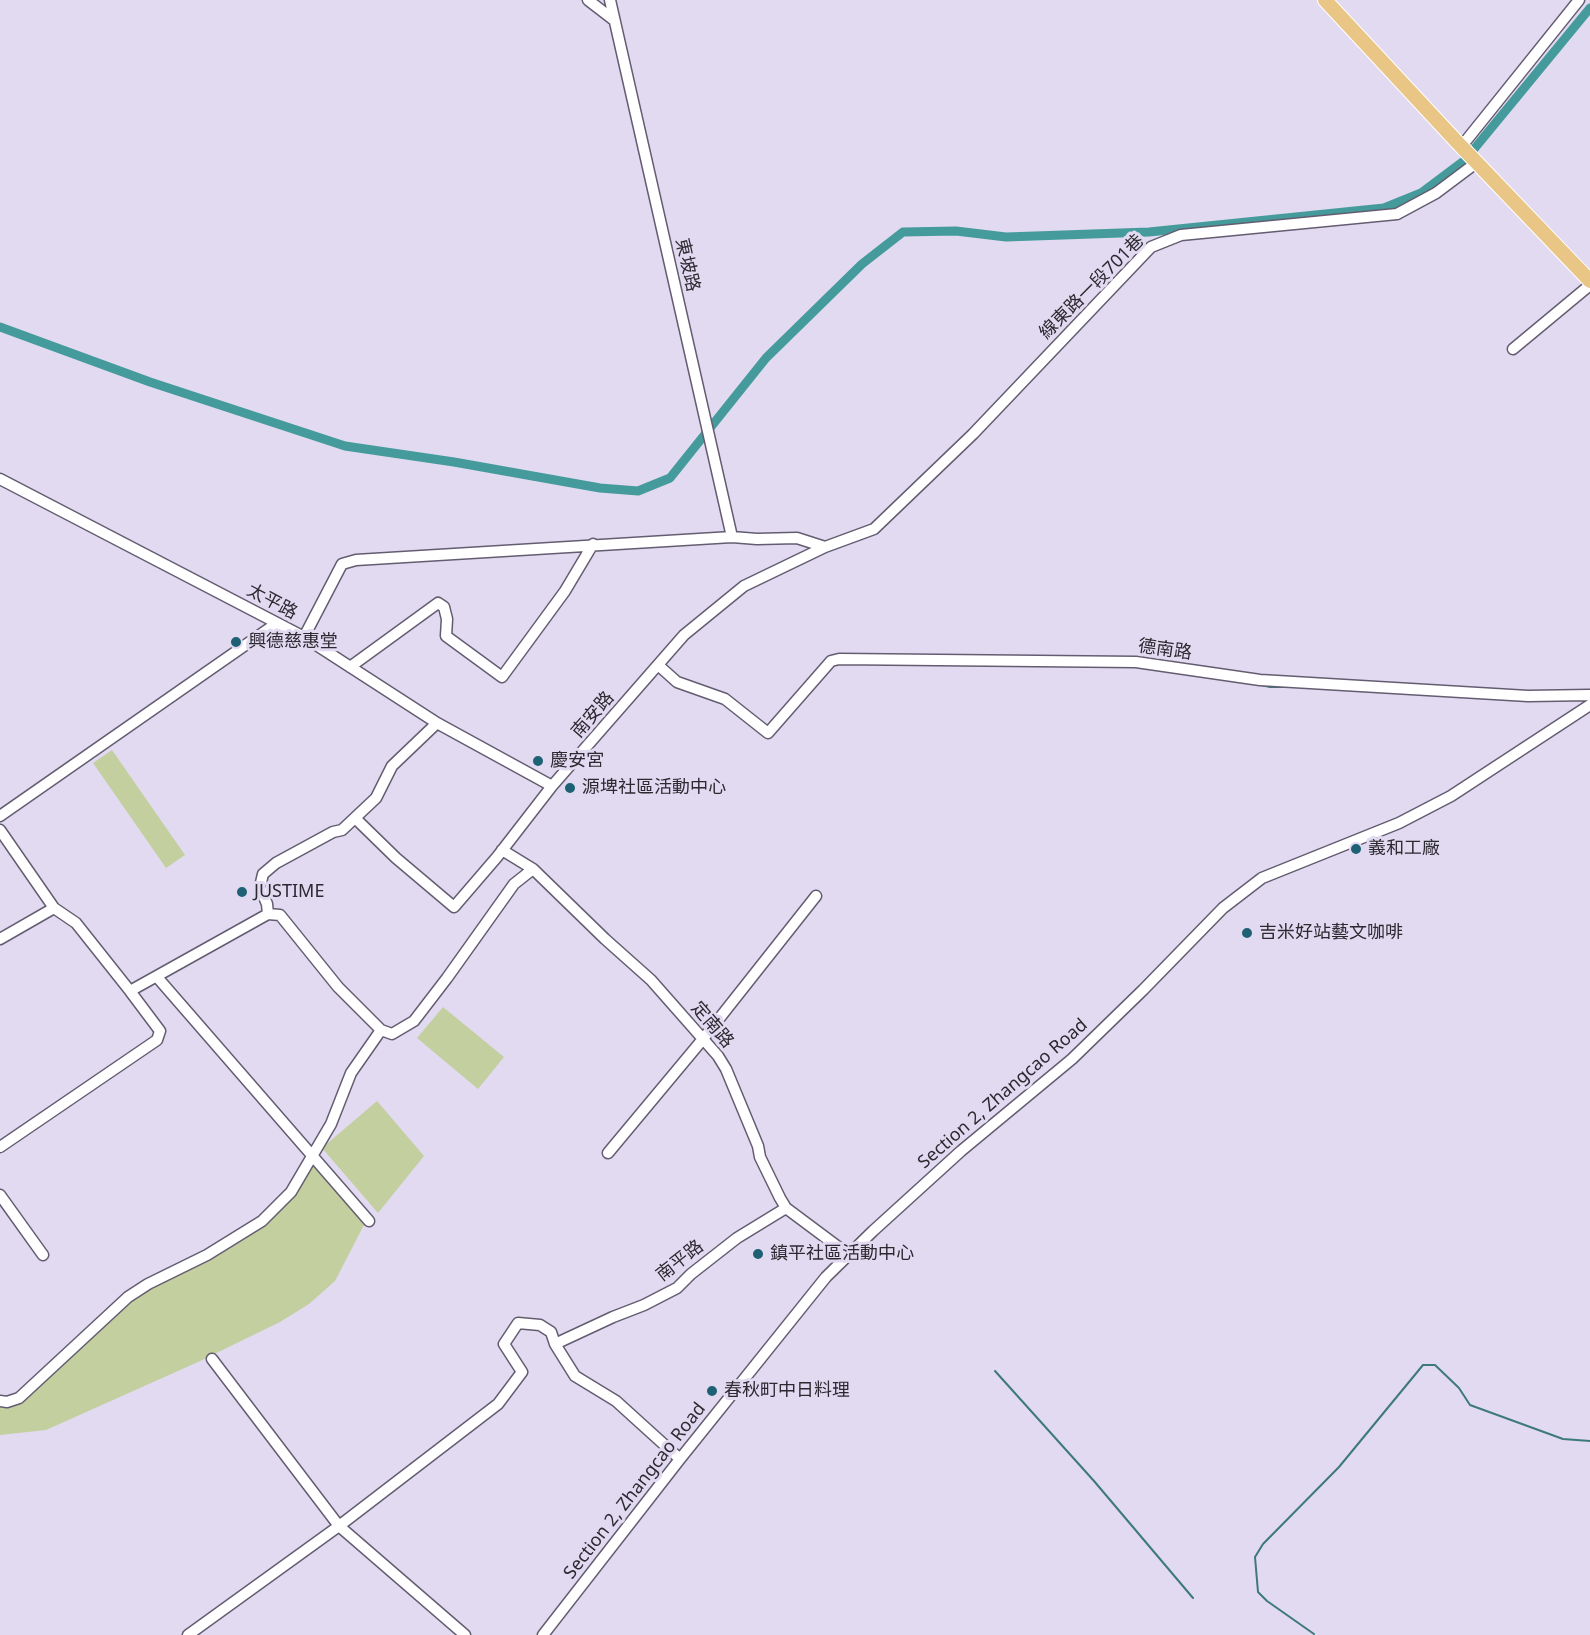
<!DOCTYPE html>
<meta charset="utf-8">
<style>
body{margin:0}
canvas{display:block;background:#e1daf1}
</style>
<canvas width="1590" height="1635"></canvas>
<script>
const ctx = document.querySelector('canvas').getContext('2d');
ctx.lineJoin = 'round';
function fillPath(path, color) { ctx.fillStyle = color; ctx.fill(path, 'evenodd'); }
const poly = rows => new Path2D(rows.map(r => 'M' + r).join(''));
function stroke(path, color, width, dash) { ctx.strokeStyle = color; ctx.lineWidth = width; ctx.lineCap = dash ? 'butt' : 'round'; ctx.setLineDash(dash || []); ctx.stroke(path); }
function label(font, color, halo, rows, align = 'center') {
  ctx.font = font + ' "Noto Sans","Noto Sans TC",sans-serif'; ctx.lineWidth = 6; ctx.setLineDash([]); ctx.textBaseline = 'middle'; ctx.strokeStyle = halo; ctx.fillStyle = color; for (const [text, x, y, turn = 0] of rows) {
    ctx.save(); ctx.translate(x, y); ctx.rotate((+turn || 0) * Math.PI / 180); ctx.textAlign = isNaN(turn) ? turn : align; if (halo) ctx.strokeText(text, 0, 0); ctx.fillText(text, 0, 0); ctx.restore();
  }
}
fillPath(poly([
 [112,750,185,855,166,868,93,763],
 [443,1007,504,1057,478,1089,417,1038],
 [377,1101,424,1156,378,1213,322,1148],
 [313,1158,365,1223,335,1281,309,1304,280,1322,198,1362,46,1430,0,1435,0,1400,13,1402,112,1305,150,1279,214,1248,282,1200]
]), '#c3cf9f');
stroke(poly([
 [1261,685,1270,687,1297,687],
 [995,1371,1094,1481,1193,1598],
 [1314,1634,1267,1601,1258,1592,1255,1557,1263,1544,1339,1467,1423,1365,1435,1365,1459,1388,1470,1405,1563,1439,1590,1441]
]), '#3e797c', 2);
stroke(poly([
 [0,327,150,382,345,446,454,462,600,488,638,491,670,478,766,358,862,264,903,232,956,231,1006,237,1149,232,1384,208,1421,193,1465,160,1590,8]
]), '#459b9c', 9);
const minor = poly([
 [588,0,614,20],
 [610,0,732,537],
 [1461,147,1579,0],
 [1513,349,1590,285],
 [0,479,304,637,437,723,552,786],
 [304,637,342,564,356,560,732,537,757,539,797,538,825,547],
 [658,665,677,682,725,699,768,733,831,661,839,659,1136,662,1260,680,1528,696,1590,695],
 [350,667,438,603,444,607,447,619,446,636,502,677,565,591,593,544],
 [0,816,277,623],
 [355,818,396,858,454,907,497,857,552,786,684,635,744,586,825,547,874,529,973,434,1151,247,1181,235,1397,214,1436,193,1476,163],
 [0,830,54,908,76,923,130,991,268,914,267,904,260,887,263,874,276,863,333,832,342,830,376,798,392,766,437,723],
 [502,850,533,869,605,939,651,980,718,1056,726,1069,758,1146,760,1157,780,1198,786,1208,849,1255],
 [268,914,280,915,338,987,381,1030,392,1034,414,1021,447,978,514,884,533,869],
 [0,939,54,908],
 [157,977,369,1221],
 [0,1147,157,1040,160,1031,130,991],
 [608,1153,703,1039,816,896],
 [0,1195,43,1255],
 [555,1344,613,1317,644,1305,677,1288,691,1274,737,1238,786,1208],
 [212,1359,339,1526,465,1635],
 [0,1401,7,1402,19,1398,128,1297,148,1284,207,1255,262,1221,291,1192,331,1124,351,1073,381,1030],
 [188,1635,339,1526,498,1404,522,1372,504,1344,518,1323,540,1325,551,1332,555,1344,575,1376,616,1401,680,1459],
 [543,1635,680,1459,826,1277,873,1231,961,1151,1072,1059,1143,990,1223,908,1262,878,1399,823,1451,796,1590,705]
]);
const major = poly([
 [1325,0,1457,142,1590,281]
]);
stroke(minor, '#645d71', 13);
stroke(major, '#fff', 16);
stroke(minor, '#fff', 10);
stroke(major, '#e9c686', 14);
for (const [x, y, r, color] of [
 [236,642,6,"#1e6074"],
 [538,761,6,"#1e6074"],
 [570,788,6,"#1e6074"],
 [1356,849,6,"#1e6074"],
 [242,892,6,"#1e6074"],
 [1247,933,6,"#1e6074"],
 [758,1254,6,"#1e6074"],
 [712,1391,6,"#1e6074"]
]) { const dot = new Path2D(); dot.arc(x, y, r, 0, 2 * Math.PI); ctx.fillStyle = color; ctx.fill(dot); stroke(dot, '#e1daf1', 2); }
label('18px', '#2c2931', '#e1daf1', [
 ["東坡路",687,265,77],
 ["線東路一段701巷",1092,287,-45],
 ["太平路",272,602,28],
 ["德南路",1165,650,8],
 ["南安路",593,715,-49],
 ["定南路",712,1025,49],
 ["Section 2, Zhangcao Road",1003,1094,-41],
 ["南平路",680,1261,-38],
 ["Section 2, Zhangcao Road",635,1491,-52]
]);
label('18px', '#2c2931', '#e1daf1', [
 ["興德慈惠堂",248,642],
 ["慶安宮",550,761],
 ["源埤社區活動中心",582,788],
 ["義和工廠",1368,849],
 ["JUSTIME",254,892],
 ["吉米好站藝文咖啡",1259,933],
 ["鎮平社區活動中心",770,1254],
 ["春秋町中日料理",724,1391]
], 'left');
</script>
